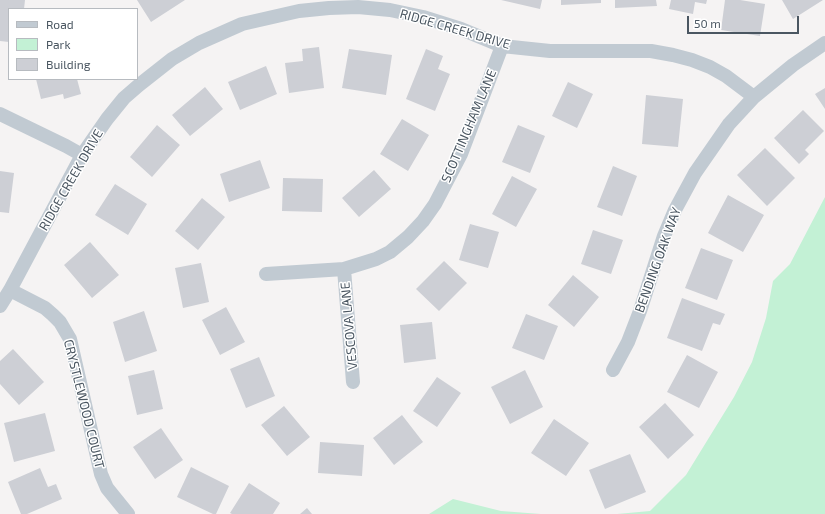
<!DOCTYPE html>
<style>
body{margin:0}
#map{position:relative;width:825px;height:514px;overflow:hidden;background:#f5f3f3;font-family:"Exo 2",sans-serif}
canvas{display:block}
.legend{position:absolute;left:8px;top:8px;width:130px;height:72px;box-sizing:border-box;background:#fff;border:1px solid #b7bbc0;margin:0;padding:5px 7px;list-style:none;font-size:12px;color:#4a5661}
.legend li{display:flex;align-items:center;gap:8px;height:20px}
.legend b{width:20px;border:1px solid #b7bbc0}
.scale{position:absolute;left:687px;top:16px;width:112px;height:18px;box-sizing:border-box;border:2px solid #4a5661;border-top:0;padding-left:5px;font-size:12px;line-height:14px;white-space:nowrap;color:#4a5661;-webkit-text-stroke:3px #fff;paint-order:stroke}
</style>
<div id="map">
<canvas width="825" height="514"></canvas>
<ul class="legend">
<li><b style="height:5px;background:#c1cad2"></b>Road</li>
<li><b style="height:11px;background:#c3f1d5"></b>Park</li>
<li><b style="height:11px;background:#cdcfd5"></b>Building</li>
</ul>
<div class="scale">50 m</div>
</div>
<script>
const ctx = document.querySelector('canvas').getContext('2d');
ctx.lineJoin = 'round';
function fillPath(path, color) { ctx.fillStyle = color; ctx.fill(path, 'evenodd'); }
const poly = rows => new Path2D(rows.map(r => 'M' + r).join(''));
function stroke(path, color, width, dash) { ctx.strokeStyle = color; ctx.lineWidth = width; ctx.lineCap = dash ? 'butt' : 'round'; ctx.setLineDash(dash || []); ctx.stroke(path); }
function label(font, color, halo, rows, align = 'center') {
  ctx.font = font + ' "Exo 2",sans-serif'; ctx.lineWidth = 3; ctx.setLineDash([]); ctx.textBaseline = 'middle'; ctx.strokeStyle = halo; ctx.fillStyle = color; for (const [text, x, y, turn = 0] of rows) {
    ctx.save(); ctx.translate(x, y); ctx.rotate((+turn || 0) * Math.PI / 180); ctx.textAlign = isNaN(turn) ? turn : align; if (halo) ctx.strokeText(text, 0, 0); ctx.fillText(text, 0, 0); ctx.restore();
  }
}
fillPath(poly([
 [825,197,825,514,617,514,650,511,686,475,734,397,752,362,766,318,773,281,790,264],
 [453,499,501,511,541,514,429,514]
]), '#c3f1d5');
fillPath(poly([
 [0,0,25,0,24,9,9,9,9,42,0,41],
 [137,0,185,0,151,22],
 [501,0,542,0,540,9],
 [561,0,601,0,601,3,561,5],
 [615,0,656,0,657,6,615,8],
 [671,0,707,0,706,4,695,2,693,14,669,9],
 [725,0,740,0,765,4,760,36,721,30],
 [782,0,823,0,793,19],
 [319,47,324,88,289,93,285,63,303,61,302,49],
 [349,49,392,55,386,95,342,88],
 [426,49,443,56,438,69,450,74,435,111,406,99],
 [266,66,277,94,240,110,228,82],
 [36,79,77,79,81,94,64,99,63,94,41,99],
 [568,82,593,94,577,128,552,116],
 [205,87,223,109,190,136,172,115],
 [825,88,825,109,815,94],
 [646,95,683,99,678,147,642,144],
 [803,110,824,131,805,150,809,154,799,164,774,138],
 [402,119,429,135,408,171,380,154],
 [157,125,180,145,152,177,130,157],
 [518,125,545,136,530,173,502,162],
 [765,148,795,178,767,206,737,175],
 [260,160,270,188,229,202,220,174],
 [613,166,637,176,622,216,597,207],
 [374,170,391,189,359,217,342,198],
 [0,171,14,173,9,213,0,212],
 [512,176,537,189,516,227,492,214],
 [283,178,323,179,322,212,282,211],
 [115,184,147,204,128,235,95,215],
 [728,195,764,215,743,252,708,233],
 [202,198,225,217,198,250,175,231],
 [470,224,499,232,488,268,459,260],
 [593,230,623,240,611,274,581,264],
 [90,242,119,275,92,298,64,265],
 [701,248,733,260,717,300,685,288],
 [444,261,467,283,439,311,416,289],
 [201,263,209,302,183,308,175,268],
 [573,275,599,297,574,327,548,305],
 [682,298,725,314,720,325,713,323,702,351,667,338],
 [226,307,245,342,220,355,202,320],
 [144,311,157,351,125,362,113,322],
 [526,314,558,326,544,360,512,348],
 [432,322,436,359,404,363,400,325],
 [13,349,44,382,19,405,0,384,0,361],
 [687,355,718,372,699,408,667,392],
 [259,357,275,396,246,408,230,369],
 [154,370,163,409,137,415,128,376],
 [525,370,543,407,510,424,491,387],
 [437,377,461,393,437,427,413,411],
 [665,403,694,435,668,459,639,427],
 [284,406,310,437,287,456,261,425],
 [45,413,55,451,14,462,4,423],
 [402,415,423,442,394,465,373,438],
 [554,419,589,443,566,476,531,453],
 [161,428,183,460,155,479,133,447],
 [320,442,364,445,362,476,318,473],
 [630,454,646,492,605,509,589,470],
 [191,467,229,486,216,514,213,514,177,497],
 [40,468,48,487,56,484,62,499,27,514,21,514,8,482],
 [249,483,280,503,273,514,232,514,230,513],
 [307,508,312,514,300,514]
]), '#cdcfd5');
stroke(poly([
 [0,114,66,146,82,155],
 [344,269,353,382],
 [266,274,344,269,376,259,390,252,408,237,423,221,435,204,461,154,502,46],
 [10,290,45,308,53,315,60,322,70,339,101,474,107,488,128,514],
 [0,306,10,290,82,155,107,119,124,98,139,85,172,59,199,43,242,24,299,11,329,8,358,7,390,10,423,17,461,29,502,46,550,51,651,51,673,55,692,60,710,67,726,76,754,97],
 [613,370,628,342,640,311,664,236,675,210,695,173,729,124,754,97,793,65,825,43]
]), '#c1cad2', 14);
label('13px', '#4a5661', '#fff', [
 ["RIDGE CREEK DRIVE",455,29,16],
 ["SCOTTINGHAM LANE",469,126,-67],
 ["RIDGE CREEK DRIVE",71,180,-60],
 ["BENDING OAK WAY",658,260,-70],
 ["VESCOVA LANE",349,326,-95],
 ["CRYSTLEWOOD COURT",84,404,76]
]);
</script>
